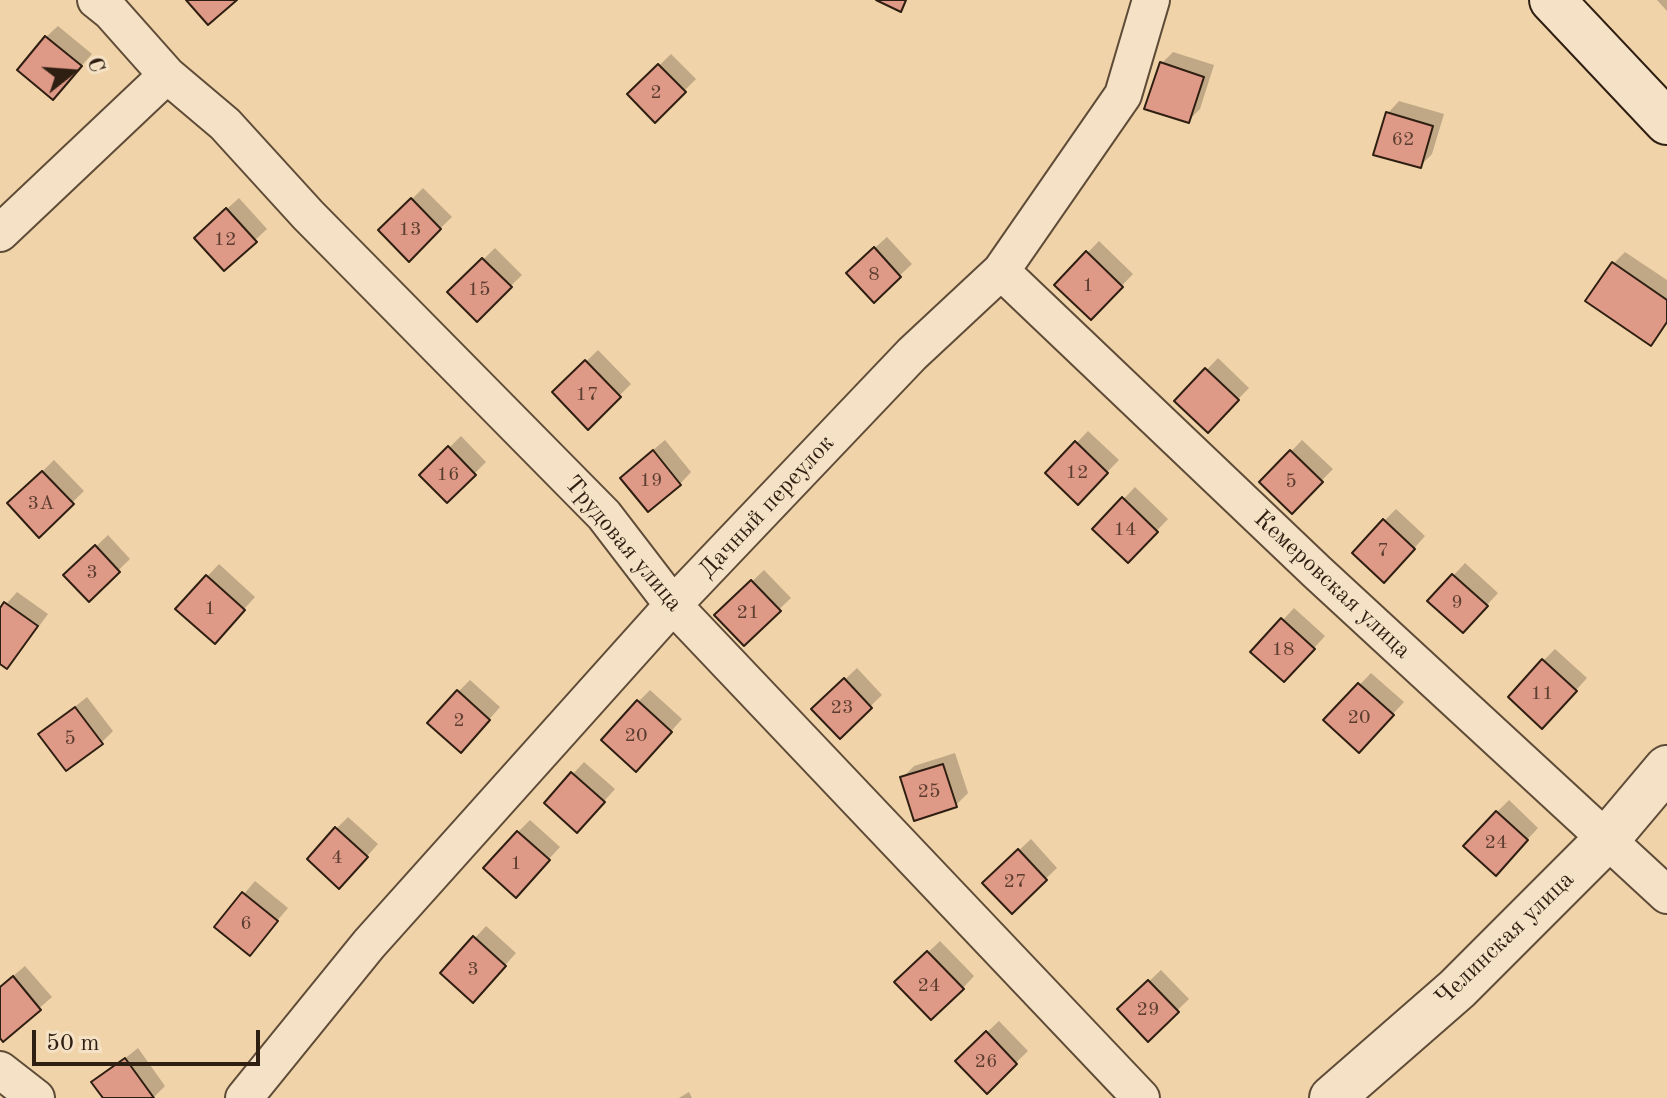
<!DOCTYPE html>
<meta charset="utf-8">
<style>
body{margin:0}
#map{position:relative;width:1667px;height:1098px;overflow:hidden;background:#f0d3a8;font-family:"Old Standard TT",serif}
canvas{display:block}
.north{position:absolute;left:32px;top:32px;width:80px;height:80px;-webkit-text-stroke:6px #f5e2c6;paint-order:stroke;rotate:73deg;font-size:22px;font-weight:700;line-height:32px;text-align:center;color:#2f1f12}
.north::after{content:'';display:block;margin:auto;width:28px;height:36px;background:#2f1f12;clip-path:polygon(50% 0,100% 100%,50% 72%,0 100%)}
.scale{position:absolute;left:32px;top:1030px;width:228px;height:36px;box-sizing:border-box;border:4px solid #2f1f12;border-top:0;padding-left:10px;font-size:24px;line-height:28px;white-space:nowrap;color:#2f1f12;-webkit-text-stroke:6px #f5e2c6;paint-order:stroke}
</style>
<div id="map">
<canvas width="1667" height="1098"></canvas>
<div class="north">С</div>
<div class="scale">50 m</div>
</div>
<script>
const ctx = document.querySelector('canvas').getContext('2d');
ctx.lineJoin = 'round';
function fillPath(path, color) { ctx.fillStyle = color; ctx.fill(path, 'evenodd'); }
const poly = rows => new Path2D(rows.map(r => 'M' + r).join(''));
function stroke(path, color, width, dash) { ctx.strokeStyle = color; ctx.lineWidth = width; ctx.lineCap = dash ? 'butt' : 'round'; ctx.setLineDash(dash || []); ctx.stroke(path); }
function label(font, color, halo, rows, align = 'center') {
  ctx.font = font + ' "Old Standard TT",serif'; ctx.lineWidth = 6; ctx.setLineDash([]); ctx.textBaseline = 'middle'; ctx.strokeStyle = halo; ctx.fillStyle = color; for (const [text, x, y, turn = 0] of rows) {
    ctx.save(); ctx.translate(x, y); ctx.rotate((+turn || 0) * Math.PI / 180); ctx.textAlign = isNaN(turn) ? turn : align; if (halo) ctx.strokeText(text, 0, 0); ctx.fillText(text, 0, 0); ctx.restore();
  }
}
fillPath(poly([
 [1657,0,1667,0,1667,11],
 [58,26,92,54,53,98,46,37],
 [1173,52,1214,65,1200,109,1188,121,1162,63],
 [671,54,696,79,655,120,630,94],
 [1399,101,1444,114,1432,154,1420,166,1388,113],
 [423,188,452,217,409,259,381,230],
 [239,198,267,229,255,240,208,226],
 [887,237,912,264,874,300,860,261],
 [1099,241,1133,274,1091,318,1056,285],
 [495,248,522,275,477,319,450,292],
 [1625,252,1667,280,1667,324,1650,343,1588,300,1614,263],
 [598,350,631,384,588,427,555,392],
 [1218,358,1249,388,1208,430,1177,401],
 [1088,431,1119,460,1078,502,1048,473],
 [461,436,486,462,447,501,422,475],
 [665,440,691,472,680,484,634,466],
 [1302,440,1333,469,1292,511,1262,482],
 [54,460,84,491,39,535,10,503],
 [1135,487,1168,519,1128,561,1095,529],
 [1396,509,1425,536,1396,569,1384,521],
 [108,535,130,559,89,599,66,575],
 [1465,563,1498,593,1474,619,1430,601],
 [219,564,255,597,226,629,178,608],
 [764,570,791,598,744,643,717,615],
 [17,592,48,614,18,655,7,667,0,662,0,611],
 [1294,608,1325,636,1296,668,1283,620],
 [1555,649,1587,678,1554,715,1543,661],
 [857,668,882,695,840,736,814,709],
 [1371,673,1404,702,1371,738,1326,720],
 [470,680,500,707,472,739,458,692],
 [650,690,682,719,647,758,638,702],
 [87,697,113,731,101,743,41,734],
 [955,753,968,793,956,805,902,778,914,766],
 [584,762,615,789,588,819,573,774],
 [1509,800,1538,828,1507,862,1497,812],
 [348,817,378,844,351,874,336,829],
 [530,820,560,847,527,883,518,832],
 [1031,839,1057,868,1012,911,997,871],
 [255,881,288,908,250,953,217,926],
 [486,926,516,953,485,988,443,973],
 [940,941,974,976,963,988,897,982],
 [25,966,52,997,4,1039,0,1035,0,987],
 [1161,970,1189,999,1148,1039,1120,1009],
 [999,1021,1028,1051,987,1091,957,1061],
 [138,1048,165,1086,153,1098,105,1098,94,1083],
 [689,1092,692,1098,679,1098]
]), '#0003');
const building = poly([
 [186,0,237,0,208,25,186,0],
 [876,0,906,0,901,12,876,0],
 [45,36,82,66,53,100,17,70,45,36],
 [1160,62,1204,77,1189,123,1144,109,1160,62],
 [658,64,686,92,655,123,627,94,658,64],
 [1386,112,1433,126,1421,168,1373,155,1386,112],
 [411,198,441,229,409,262,378,230,411,198],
 [226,208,257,242,224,271,194,238,226,208],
 [874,247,901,277,874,303,846,273,874,247],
 [1086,251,1123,287,1091,320,1054,285,1086,251],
 [482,258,512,287,477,322,447,292,482,258],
 [1612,262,1667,300,1667,322,1651,346,1585,301,1612,262],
 [585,360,621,397,588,430,552,392,585,360],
 [1205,368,1239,400,1208,433,1174,401,1205,368],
 [1075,441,1108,473,1078,505,1045,473,1075,441],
 [448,446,476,475,447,503,419,475,448,446],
 [653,450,681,485,648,512,620,478,653,450],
 [1290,450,1323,482,1292,514,1259,482,1290,450],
 [42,471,74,504,39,538,7,503,42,471],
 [1122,497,1158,532,1128,563,1092,529,1122,497],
 [1383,519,1415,549,1384,583,1352,553,1383,519],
 [95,545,120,572,89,602,63,575,95,545],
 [1452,574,1488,606,1463,633,1427,601,1452,574],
 [206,575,245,610,215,644,175,609,206,575],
 [751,580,781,611,744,646,714,615,751,580],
 [4,602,38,626,7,669,0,664,0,608,4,602],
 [1281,618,1315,649,1284,682,1250,652,1281,618],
 [1542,659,1577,691,1542,729,1508,697,1542,659],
 [844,678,872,708,840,739,811,709,844,678],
 [1358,683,1394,715,1359,753,1323,720,1358,683],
 [457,690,490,720,461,753,427,723,457,690],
 [637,700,672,732,636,772,601,740,637,700],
 [75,707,103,744,66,771,38,734,75,707],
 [943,764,957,807,914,821,900,777,943,764],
 [571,772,605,802,577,833,544,803,571,772],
 [1496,811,1528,840,1496,876,1463,846,1496,811],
 [335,827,368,857,339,889,307,859,335,827],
 [517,831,550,860,516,898,483,868,517,831],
 [1018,849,1047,880,1012,914,982,883,1018,849],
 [242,892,278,921,250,956,214,927,242,892],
 [473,936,506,966,473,1003,440,973,473,936],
 [927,951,964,989,931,1020,894,982,927,951],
 [13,976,41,1010,3,1042,0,1038,0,987,13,976],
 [1148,980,1179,1012,1148,1042,1117,1009,1148,980],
 [986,1031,1017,1064,987,1094,955,1061,986,1031],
 [125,1058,154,1098,103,1098,91,1082,125,1058]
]);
fillPath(building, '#df9987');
stroke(building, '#2f1f12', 2);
const minor = poly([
 [96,0,111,12,167,75,225,124,308,215,604,515,673,605,1141,1098],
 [0,233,167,75],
 [1001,271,1317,572,1667,895],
 [0,1070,36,1098],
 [244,1098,369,944,673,605,912,354,1001,271,1123,95,1151,0]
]);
const tertiary = poly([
 [1332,1098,1457,989,1608,838,1667,768]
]);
const secondary = poly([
 [1552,0,1667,122]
]);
stroke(minor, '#5f4c38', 40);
stroke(tertiary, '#5f4c38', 48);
stroke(secondary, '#2f1f12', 48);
stroke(minor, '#f5e2c6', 36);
stroke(tertiary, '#f5e2c6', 44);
stroke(secondary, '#f5e2c6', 44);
label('20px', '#5b3e2f', null, [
 ["2",656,93],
 ["62",1403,140],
 ["13",410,230],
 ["12",225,240],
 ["8",874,275],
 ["1",1088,286],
 ["15",479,290],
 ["17",587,395],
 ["12",1077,473],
 ["16",448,475],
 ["19",651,481],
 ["5",1291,482],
 ["3А",41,504],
 ["14",1125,530],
 ["7",1383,551],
 ["3",92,573],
 ["9",1457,603],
 ["1",210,609],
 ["21",748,613],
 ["18",1283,650],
 ["11",1542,694],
 ["23",842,708],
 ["20",1359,718],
 ["2",459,721],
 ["20",636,736],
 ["5",70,739],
 ["25",929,792],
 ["24",1496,843],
 ["4",337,858],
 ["1",516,864],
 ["27",1015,882],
 ["6",246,924],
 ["3",473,970],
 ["24",929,986],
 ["29",1148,1010],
 ["26",986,1062]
]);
label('24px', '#2f1f12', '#f5e2c6', [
 ["Дачный переулок",767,507,-47],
 ["Трудовая улица",623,544,50],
 ["Кемеровская улица",1332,585,43],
 ["Челинская улица",1505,939,-44]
]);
</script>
